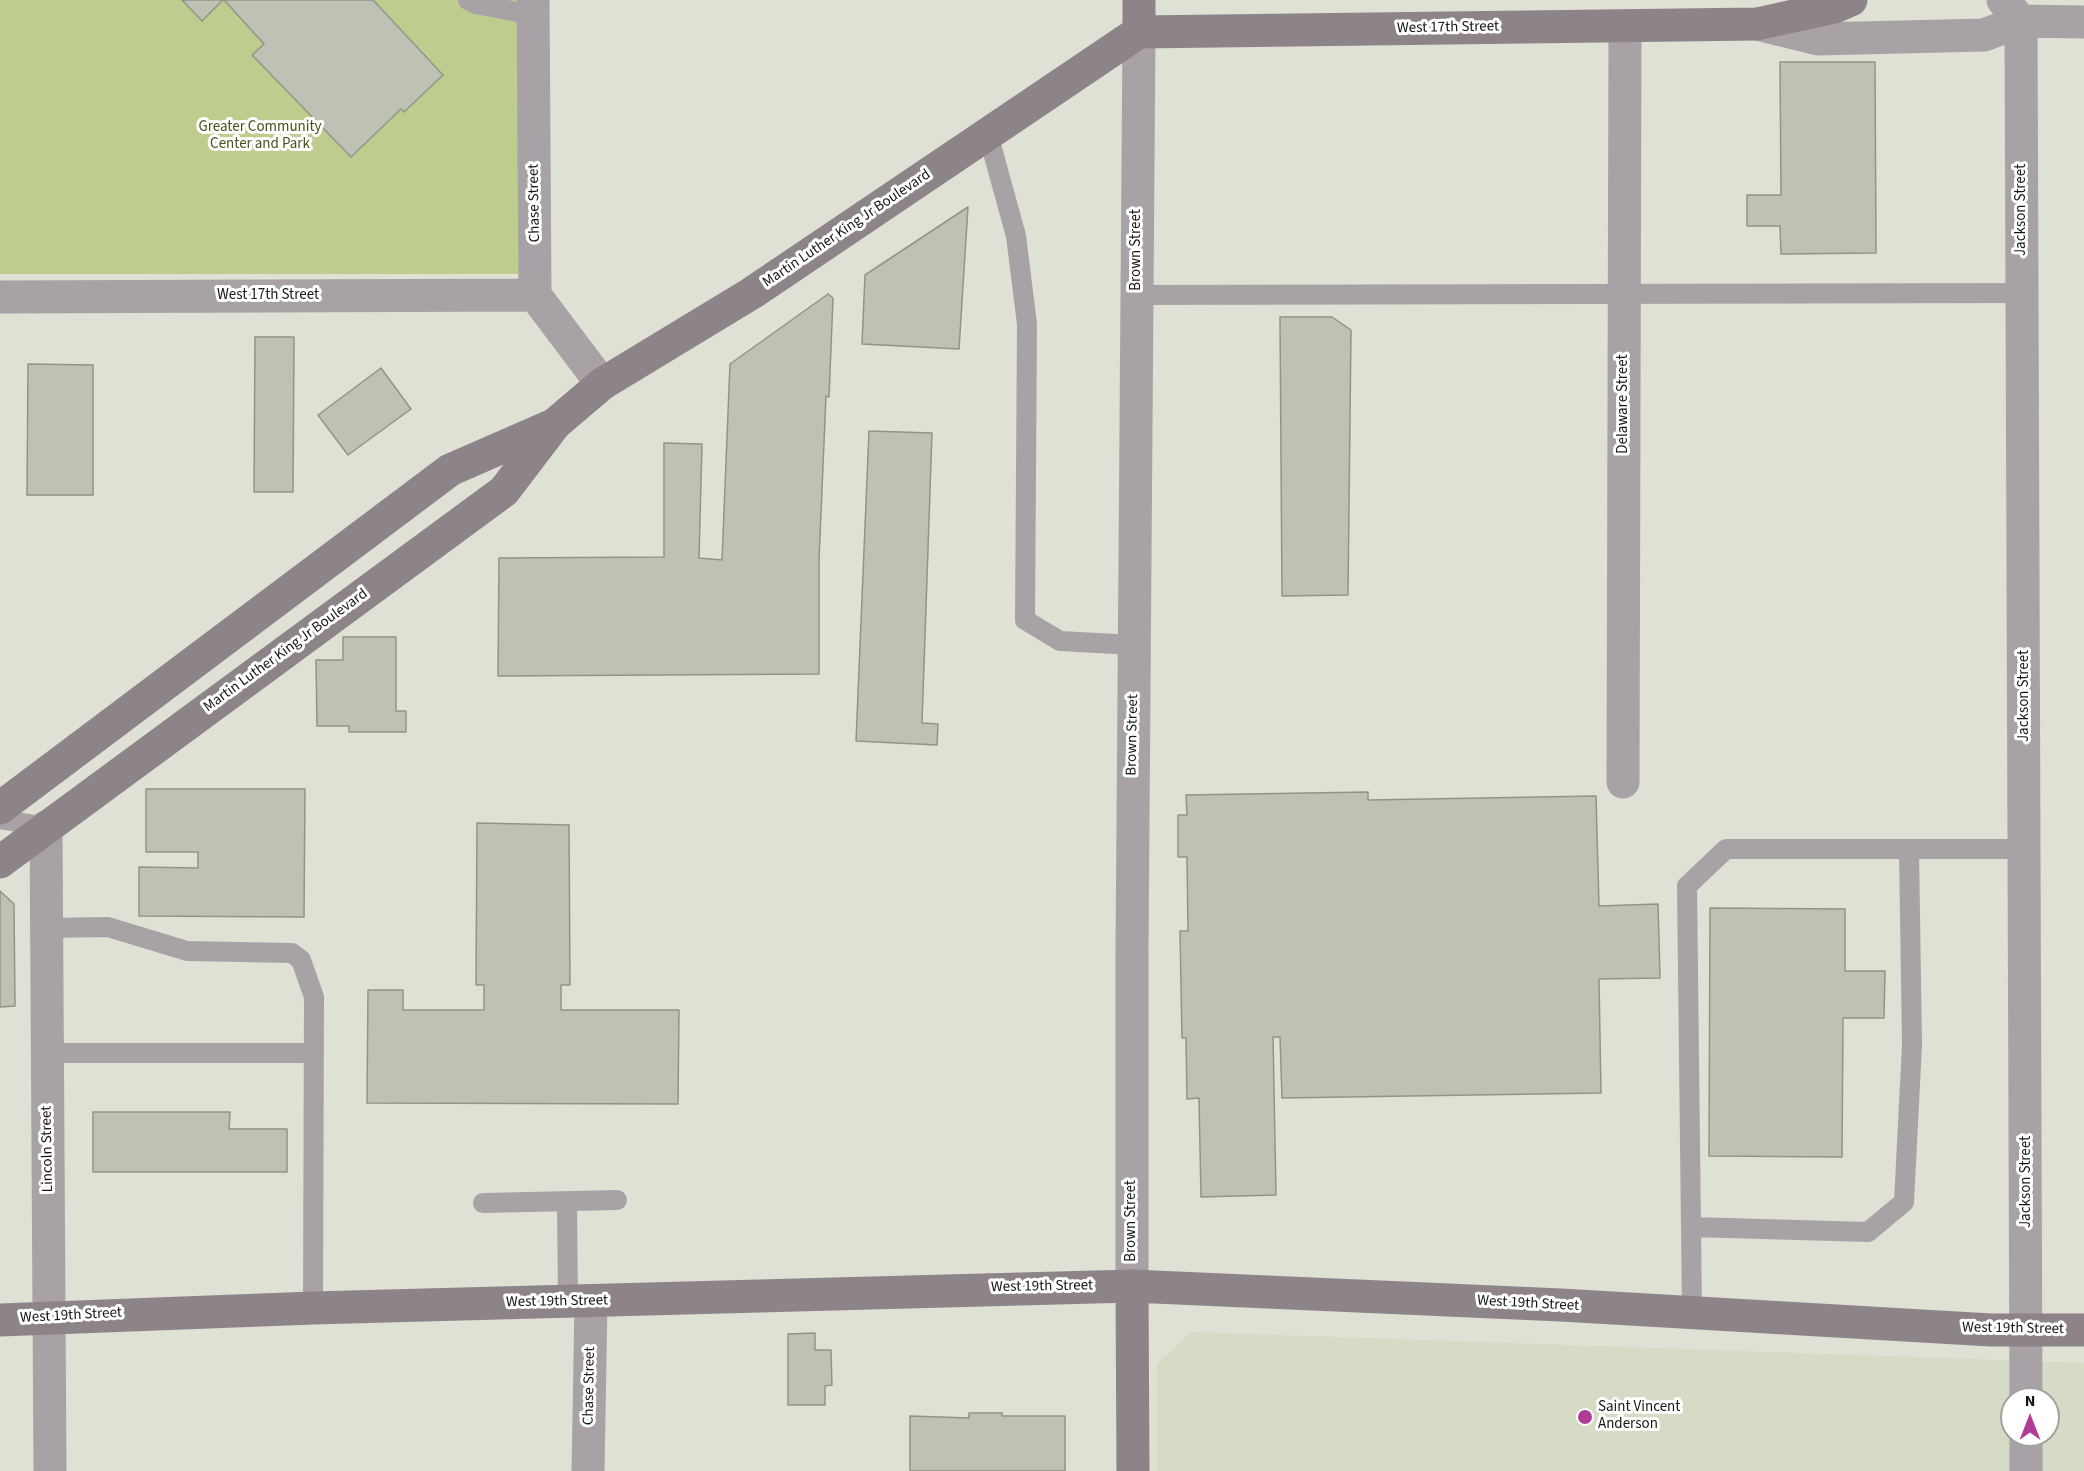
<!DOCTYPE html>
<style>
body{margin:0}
#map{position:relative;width:2084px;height:1471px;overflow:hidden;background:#dee1d3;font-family:"Source Sans 3",sans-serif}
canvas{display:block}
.north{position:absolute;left:2000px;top:1387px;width:60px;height:60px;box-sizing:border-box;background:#fff;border:2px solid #a1a2a0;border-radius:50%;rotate:0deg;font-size:16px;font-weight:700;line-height:24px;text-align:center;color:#151712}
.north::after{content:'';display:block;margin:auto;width:21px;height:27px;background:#b03c96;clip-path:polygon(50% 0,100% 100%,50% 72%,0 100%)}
</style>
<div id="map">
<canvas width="2084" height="1471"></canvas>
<div class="north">N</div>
</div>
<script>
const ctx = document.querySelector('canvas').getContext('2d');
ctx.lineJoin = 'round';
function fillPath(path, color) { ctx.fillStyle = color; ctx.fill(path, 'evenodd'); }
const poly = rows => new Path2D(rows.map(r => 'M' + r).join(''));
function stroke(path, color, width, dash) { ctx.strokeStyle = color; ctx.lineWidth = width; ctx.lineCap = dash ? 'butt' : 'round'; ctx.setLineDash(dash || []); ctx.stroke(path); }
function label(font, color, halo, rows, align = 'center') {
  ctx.font = font + ' "Source Sans 3",sans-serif'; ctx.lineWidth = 6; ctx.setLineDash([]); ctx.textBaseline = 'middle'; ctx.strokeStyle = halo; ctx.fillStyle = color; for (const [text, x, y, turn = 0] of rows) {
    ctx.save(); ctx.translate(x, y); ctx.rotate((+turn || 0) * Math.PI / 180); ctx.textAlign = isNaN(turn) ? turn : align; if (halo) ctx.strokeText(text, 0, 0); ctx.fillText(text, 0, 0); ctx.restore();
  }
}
fillPath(poly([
 [1191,1332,2084,1363,2084,1471,1157,1471,1157,1364],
 [2012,1399,2048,1399,2048,1435,2012,1435]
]), '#d5dbc5');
fillPath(poly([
 [0,0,519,0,519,274,0,274]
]), '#becd8e');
const building = poly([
 [182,0,223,0,202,21,182,0],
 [224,0,373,0,443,75,404,112,401,109,351,157,252,55,264,44,224,0],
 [1780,62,1875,62,1876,253,1781,254,1780,226,1747,226,1747,195,1781,195,1780,62],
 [968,207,959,349,862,344,865,275,968,207],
 [828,294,833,298,829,397,826,396,819,560,819,674,498,676,499,558,664,557,664,443,702,444,699,558,722,560,730,364,828,294],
 [1280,317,1332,317,1351,330,1348,595,1282,596,1280,317],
 [255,337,294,337,293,492,254,492,255,337],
 [28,364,93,365,93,495,27,495,28,364],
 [381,368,411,409,348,455,318,415,381,368],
 [869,431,932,433,922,723,938,724,937,745,856,741,869,431],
 [343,637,396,637,396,711,406,711,406,732,349,732,349,726,317,726,316,660,343,660,343,637],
 [146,789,305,789,304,917,139,916,139,867,198,868,198,852,146,852,146,789],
 [1368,792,1368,800,1596,796,1599,906,1658,904,1660,978,1599,979,1601,1093,1282,1098,1280,1037,1273,1037,1276,1195,1201,1197,1199,1098,1187,1099,1186,1038,1182,1038,1180,931,1188,931,1187,857,1178,857,1178,815,1187,815,1186,795,1368,792],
 [477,823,569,825,570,985,561,985,561,1010,679,1010,678,1104,367,1103,368,990,403,990,403,1010,484,1010,484,985,476,985,477,823],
 [0,891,14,904,15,1006,0,1007,0,891],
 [1710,908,1845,909,1845,971,1885,971,1884,1018,1843,1018,1842,1157,1709,1156,1710,908],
 [93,1112,230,1112,229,1129,287,1129,287,1172,93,1172,93,1112],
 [815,1333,815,1350,831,1350,832,1385,825,1386,825,1405,788,1405,788,1334,815,1333],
 [969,1413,1002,1413,1002,1416,1065,1416,1065,1471,910,1471,910,1416,969,1418,969,1413]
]);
fillPath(building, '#bec2b4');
stroke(building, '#919587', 1.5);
stroke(poly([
 [468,0,476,4,533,15],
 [988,134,1016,236,1027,324,1025,620,1060,641,1134,645],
 [1137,295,2023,293],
 [0,819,46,827],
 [46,928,108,927,187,951,292,953,301,960,314,997,313,1308],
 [47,1053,314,1053],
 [567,1202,568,1302],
 [483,1203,617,1200],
 [1691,1227,1868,1232,1904,1202,1912,1045,1909,849],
 [1692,1313,1687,886,1726,849,2026,849]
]), '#a8a2a6', 20);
stroke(poly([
 [533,0,535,295,602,384],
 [2003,0,2021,21,2026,1399],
 [1757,24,1818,39,1984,35,2021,21,2084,22],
 [0,297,535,295],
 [1623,782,1625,26],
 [46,827,50,1471],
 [1132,1286,1132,952,1139,32],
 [588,1471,591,1301],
 [2026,1471,2026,1435]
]), '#a8a2a6', 33);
stroke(poly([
 [1139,0,1139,32],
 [1139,32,1757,24,1835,7,1851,0],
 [0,808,450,470,553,425],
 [0,862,504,491,555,424,602,384,752,293,1139,32],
 [1132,1286,1133,1471],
 [0,1320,313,1308,1132,1286,1561,1305,1991,1330,2084,1330]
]), '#8d848a', 33);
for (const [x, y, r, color] of [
 [1585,1417,8,"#b03c96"]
]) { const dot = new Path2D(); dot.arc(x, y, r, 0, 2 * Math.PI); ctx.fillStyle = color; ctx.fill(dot); stroke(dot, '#fff', 2); }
label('15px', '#151712', '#fff', [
 ["West 17th Street",1448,28,-1],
 ["Chase Street",535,203,-91],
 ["Jackson Street",2022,210,-90],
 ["Martin Luther King Jr Boulevard",847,229,-34],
 ["Brown Street",1137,250,-90],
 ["West 17th Street",268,296],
 ["Delaware Street",1624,404,-90],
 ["Martin Luther King Jr Boulevard",286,651,-36],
 ["Jackson Street",2025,696,-90],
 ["Brown Street",1133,735,-89],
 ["Lincoln Street",48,1149,-91],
 ["Jackson Street",2027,1182,-90],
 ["Brown Street",1132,1221,-90],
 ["West 19th Street",1042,1287,-1],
 ["West 19th Street",557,1302,-1],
 ["West 19th Street",1528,1304,3],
 ["West 19th Street",71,1316,-3],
 ["West 19th Street",2013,1329,1],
 ["Chase Street",590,1386,-89]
]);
label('15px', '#475118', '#fff', [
 ["Greater Community",260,128],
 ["Center and Park",260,145]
]);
label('15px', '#151712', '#fff', [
 ["Saint Vincent",1598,1408],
 ["Anderson",1598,1425]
], 'left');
</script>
